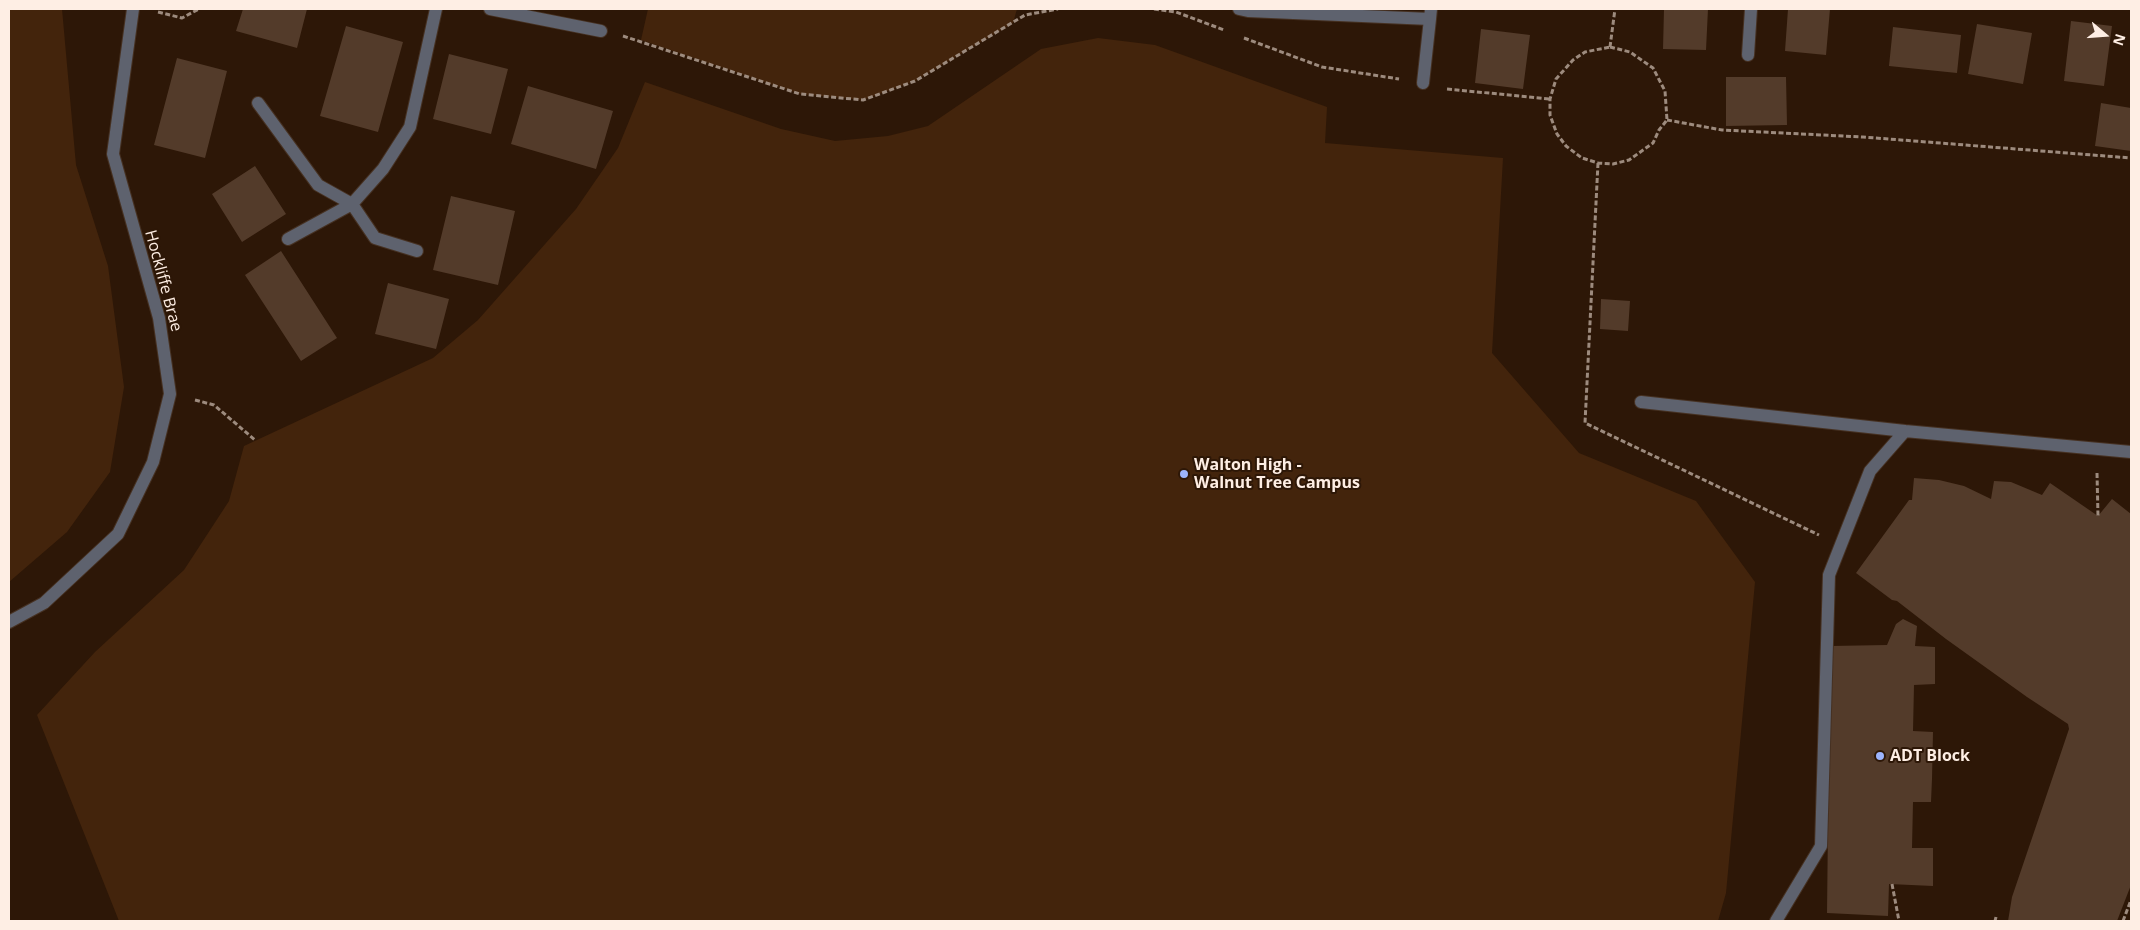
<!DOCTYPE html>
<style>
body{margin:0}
#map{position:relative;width:2140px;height:930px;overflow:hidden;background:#2d1707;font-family:"Open Sans",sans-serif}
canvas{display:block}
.frame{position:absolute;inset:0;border:10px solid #feeee4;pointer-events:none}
.north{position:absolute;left:2080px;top:10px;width:50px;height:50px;-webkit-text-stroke:4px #2d1707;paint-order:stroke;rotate:108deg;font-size:14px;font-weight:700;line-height:20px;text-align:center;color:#feeee4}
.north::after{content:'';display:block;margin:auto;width:18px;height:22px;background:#feeee4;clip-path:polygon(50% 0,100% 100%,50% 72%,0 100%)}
</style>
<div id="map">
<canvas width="2140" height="930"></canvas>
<div class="frame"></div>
<div class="north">N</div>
</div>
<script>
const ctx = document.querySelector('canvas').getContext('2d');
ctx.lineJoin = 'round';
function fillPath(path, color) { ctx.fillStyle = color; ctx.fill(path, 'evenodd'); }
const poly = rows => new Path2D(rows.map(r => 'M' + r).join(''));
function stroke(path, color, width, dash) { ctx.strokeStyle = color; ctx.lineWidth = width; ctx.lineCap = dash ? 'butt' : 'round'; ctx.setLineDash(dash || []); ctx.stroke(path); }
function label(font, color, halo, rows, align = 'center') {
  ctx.font = font + ' "Open Sans",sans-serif'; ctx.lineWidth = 4; ctx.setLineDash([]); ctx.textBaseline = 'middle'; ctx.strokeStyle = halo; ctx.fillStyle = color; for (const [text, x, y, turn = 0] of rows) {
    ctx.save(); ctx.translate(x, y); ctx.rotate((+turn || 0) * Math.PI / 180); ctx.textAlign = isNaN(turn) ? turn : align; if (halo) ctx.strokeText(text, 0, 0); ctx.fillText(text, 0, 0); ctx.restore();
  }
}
fillPath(poly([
 [9,9,62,9,76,165,108,266,124,387,110,472,67,532,9,582],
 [648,9,1017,9,1013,23,915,81,863,100,800,94,641,40],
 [1098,38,1155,45,1327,107,1325,143,1503,158,1492,353,1579,453,1696,501,1755,582,1726,893,1718,921,119,921,37,715,95,652,184,570,229,501,244,446,433,358,478,320,576,209,618,148,645,82,781,129,835,141,888,136,928,126,1041,49]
]), '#43240c');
fillPath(poly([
 [243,9,307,9,297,48,236,31],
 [1664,9,1708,9,1706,50,1663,49],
 [1788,9,1830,9,1826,55,1785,51],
 [2071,21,2112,26,2104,86,2064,81],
 [1977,24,2032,33,2023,84,1968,74],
 [346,26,403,42,378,132,320,116],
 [1893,27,1961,35,1957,73,1889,66],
 [1481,29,1530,35,1523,89,1475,83],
 [449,54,508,69,491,134,433,119],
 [177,58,227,71,205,158,154,145],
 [1726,77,1786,77,1787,125,1726,126],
 [528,86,613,111,596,169,511,144],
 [2101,103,2131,108,2131,151,2095,146],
 [255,166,286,214,242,242,212,194],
 [451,196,515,211,498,285,433,270],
 [281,251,337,338,301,361,245,275],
 [388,283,449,299,436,349,375,334],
 [1601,299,1630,301,1628,331,1600,329],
 [1914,478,1939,480,1964,486,1991,499,1994,481,2011,482,2042,495,2050,483,2098,516,2112,499,2131,514,2131,885,2117,921,2008,921,2012,897,2069,729,2068,724,2027,697,1946,639,1897,601,1892,600,1856,573,1909,500,1912,500],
 [1903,619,1917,626,1915,646,1935,647,1935,684,1914,685,1913,731,1933,732,1932,779,1931,802,1913,802,1912,848,1933,848,1933,886,1889,884,1888,916,1827,913,1830,646,1887,645,1896,624]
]), '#533b2a');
const minor = poly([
 [490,9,601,31],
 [1239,9,1248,11,1430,19,1431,9],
 [1748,55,1751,9],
 [1423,83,1430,19],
 [258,103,318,185,352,204,375,238,417,251],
 [288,239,352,204,383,169,410,127,436,9],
 [1641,402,1905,431],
 [9,622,44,603,118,534,153,462,170,394,159,318,113,154,133,9],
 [1776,921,1821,846,1829,575,1870,471,1905,431,2131,452]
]);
stroke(minor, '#463122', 14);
stroke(poly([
 [1154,9,1176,12,1224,30],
 [158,12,182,18,199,9],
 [623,36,800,94,863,100,915,81,1025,15,1058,9],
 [1244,38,1322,67,1399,79],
 [1610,47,1630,52,1653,68,1665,91,1667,120,1659,130,1653,143,1629,160,1613,164,1598,163,1582,158,1566,146,1557,134,1550,115,1550,99,1556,79,1573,60,1585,52,1610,47],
 [1610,47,1615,9],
 [1447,89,1550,99],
 [1667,120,1722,130,1863,137,2131,158],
 [1598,163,1585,423,1819,535],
 [195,400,214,405,255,440],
 [2097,473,2098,516],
 [1892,884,1899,921],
 [1995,921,1996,917],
 [2123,921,2131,900]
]), '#9d8b7e', 3, [5, 2.5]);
stroke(minor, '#5e626e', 12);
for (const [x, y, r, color] of [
 [1184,474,5,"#9cb4fd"],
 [1880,756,5,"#9cb4fd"]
]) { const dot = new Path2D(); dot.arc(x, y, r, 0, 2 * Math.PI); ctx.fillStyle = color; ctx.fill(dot); stroke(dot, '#2d1707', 2); }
label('16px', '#feeee4', '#2d1707', [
 ["Hockliffe Brae",163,281,75]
]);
label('bold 16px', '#feeee4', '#2d1707', [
 ["Walton High -",1194,465],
 ["Walnut Tree Campus",1194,483],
 ["ADT Block",1890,756]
], 'left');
</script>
